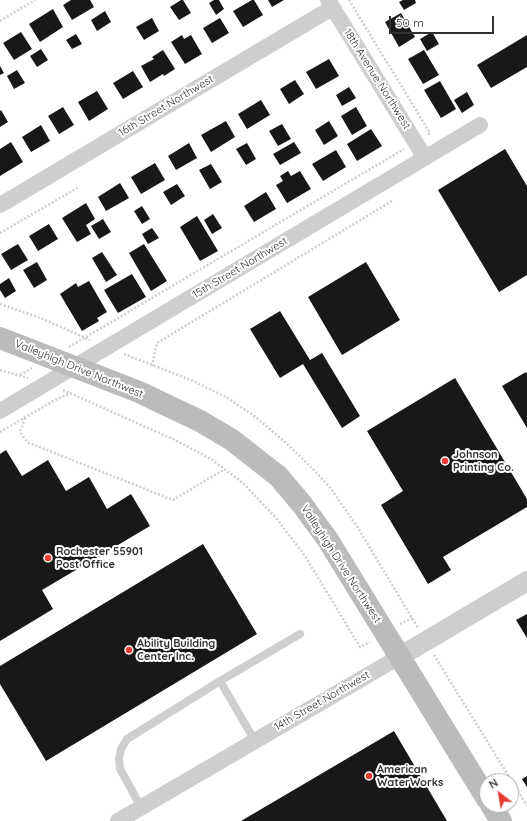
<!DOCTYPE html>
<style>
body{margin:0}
#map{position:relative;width:527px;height:821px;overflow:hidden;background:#fff;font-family:Quicksand,sans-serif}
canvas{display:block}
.north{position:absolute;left:479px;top:773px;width:40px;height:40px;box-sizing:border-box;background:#fff;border:1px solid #adadad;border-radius:50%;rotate:329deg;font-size:11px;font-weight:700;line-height:16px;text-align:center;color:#313131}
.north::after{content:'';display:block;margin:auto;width:14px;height:18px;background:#e93c33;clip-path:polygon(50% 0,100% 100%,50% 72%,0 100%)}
.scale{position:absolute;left:389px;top:16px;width:105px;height:18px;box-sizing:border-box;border:2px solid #313131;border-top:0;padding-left:5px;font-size:12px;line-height:14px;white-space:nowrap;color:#313131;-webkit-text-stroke:3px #fff;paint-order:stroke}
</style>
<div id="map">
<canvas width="527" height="821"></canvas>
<div class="north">N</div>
<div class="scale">50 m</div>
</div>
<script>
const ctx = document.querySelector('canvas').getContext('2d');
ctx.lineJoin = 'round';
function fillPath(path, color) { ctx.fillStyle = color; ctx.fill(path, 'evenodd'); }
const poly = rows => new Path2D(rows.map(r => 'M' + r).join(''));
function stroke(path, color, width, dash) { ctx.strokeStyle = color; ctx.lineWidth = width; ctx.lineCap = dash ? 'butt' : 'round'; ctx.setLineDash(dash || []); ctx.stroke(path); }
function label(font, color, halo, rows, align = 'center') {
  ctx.font = font + ' Quicksand,sans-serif'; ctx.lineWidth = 4; ctx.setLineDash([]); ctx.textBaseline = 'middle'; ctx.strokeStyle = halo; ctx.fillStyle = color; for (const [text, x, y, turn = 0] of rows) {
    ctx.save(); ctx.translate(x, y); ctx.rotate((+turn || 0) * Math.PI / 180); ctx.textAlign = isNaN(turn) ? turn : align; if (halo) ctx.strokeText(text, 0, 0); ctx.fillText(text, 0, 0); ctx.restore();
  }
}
fillPath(poly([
 [71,0,90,0,94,7,72,20,63,5],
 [181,0,183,0,191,13,179,20,170,7],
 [214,0,219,0,224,9,216,15,209,3],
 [252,0,254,0,263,15,243,27,233,11],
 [268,0,284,0,272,7],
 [403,0,415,0,416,3,404,10,399,2],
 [53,9,63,27,40,42,29,24],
 [105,11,111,22,97,31,91,20],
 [401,13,415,37,399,47,385,22],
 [152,18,159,31,144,40,136,27],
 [220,18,229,33,212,43,203,28],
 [21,32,32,49,14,60,3,43],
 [432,32,439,44,427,51,420,39],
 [76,34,82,44,72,49,66,40],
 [182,35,184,39,191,35,202,54,185,64,171,42],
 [527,35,527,67,491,88,477,65],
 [41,49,48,60,37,67,30,56],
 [163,50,175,69,164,76,163,74,150,82,141,66,154,59,152,57],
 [424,50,439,75,423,84,408,59],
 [329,59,339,76,316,89,306,72],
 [0,66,4,73,0,75],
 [17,70,25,83,14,89,7,76],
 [133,71,143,87,123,99,113,83],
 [295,80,304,94,289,104,280,89],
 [440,81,456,109,441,118,424,90],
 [349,87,356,98,342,106,336,95],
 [97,91,108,109,89,121,78,102],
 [467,92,474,105,462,113,454,100],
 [261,100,270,115,247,129,238,114],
 [63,107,74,125,59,134,48,116],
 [356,107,367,126,352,135,341,116],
 [1,110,8,122,0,127,0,111],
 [226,121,235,137,211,152,201,135],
 [329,121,338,136,324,145,315,130],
 [282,124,291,139,278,146,269,131],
 [41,125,50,141,31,152,22,137],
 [371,129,382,146,357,161,347,144],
 [11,142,23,162,0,176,0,149],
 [294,142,301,153,280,165,273,154],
 [189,143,197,158,176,170,168,156],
 [247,143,256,159,246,165,236,149],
 [505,149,527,186,527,275,499,292,438,190],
 [336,150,346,167,323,181,312,164],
 [155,163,165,180,141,194,131,177],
 [211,164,222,182,210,189,199,170],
 [288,171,291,176,300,171,311,189,287,203,276,185,283,181,280,176],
 [120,183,129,198,106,211,98,197],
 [177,184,185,196,171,205,163,192],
 [266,192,276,209,254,222,244,206],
 [86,203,95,219,86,225,91,234,77,242,62,218],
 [142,206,150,219,142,224,134,211],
 [213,214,222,228,212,234,204,220],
 [197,216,218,251,200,261,180,227],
 [103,219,111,232,99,239,91,226],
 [49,224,58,239,38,251,29,236],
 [152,228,159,238,148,244,142,234],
 [18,244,28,260,11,270,1,254],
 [144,244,167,281,151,291,129,253],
 [102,252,117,275,106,282,92,258],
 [37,262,47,280,34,288,23,270],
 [366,262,400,320,342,355,308,297],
 [132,274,146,297,118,313,104,290],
 [9,278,16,291,5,298,0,290,0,284],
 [89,281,107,312,97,318,99,321,82,331,60,294,76,283,78,287],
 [280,311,310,360,322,353,360,416,342,428,303,364,280,378,250,329],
 [526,372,527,374,527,428,502,386],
 [455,378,527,499,527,507,443,557,451,570,428,584,381,505,403,491,367,431],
 [6,450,22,476,48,460,66,491,89,477,107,509,131,494,150,526,42,590,53,609,0,641,0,454],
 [203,544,257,634,46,761,0,684,0,666],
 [527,614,527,638,516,620],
 [394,731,447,821,241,821],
 [527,776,527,787,522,779]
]), '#181818');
stroke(poly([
 [349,0,430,133,427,135],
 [0,21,35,0],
 [0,233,79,187],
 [0,304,43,319,90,340],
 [69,347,404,149],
 [124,354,191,380,226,397,253,415,285,442,313,469,332,490,358,528,418,628],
 [152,366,157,343,392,201],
 [0,370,28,378],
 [20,375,32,368],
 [63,390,175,440,211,459,243,483,276,518,305,556,360,647,370,642],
 [25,418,20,432,27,442,173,500,225,469],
 [0,432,55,400,71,393],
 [400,624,412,618],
 [434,655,527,806]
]), '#cecece', 2.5, [2, 2]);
stroke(poly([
 [220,681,255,741],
 [141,807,120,769,119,759,121,749,127,739,220,681,300,634]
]), '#cecece', 8);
stroke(poly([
 [328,0,425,158],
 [0,205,332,8],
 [0,411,480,125],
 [118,821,399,657]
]), '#cecece', 16);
stroke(poly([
 [399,657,527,581]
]), '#cecece', 20);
stroke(poly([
 [0,338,139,392,200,421,232,440,278,476,301,503,328,540,487,799],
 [491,805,501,821]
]), '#bbb', 22);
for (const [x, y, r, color] of [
 [445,461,4,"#e93c33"],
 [48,558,4,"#e93c33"],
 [129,650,4,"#e93c33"],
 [369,776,4,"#e93c33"]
]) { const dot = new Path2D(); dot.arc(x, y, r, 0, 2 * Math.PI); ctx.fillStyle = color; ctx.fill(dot); stroke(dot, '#fff', 1.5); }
label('11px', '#313131', '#fff', [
 ["18th Avenue Northwest",377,79,58],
 ["16th Street Northwest",166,106,-31],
 ["15th Street Northwest",240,268,-31],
 ["Valleyhigh Drive Northwest",79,369,22],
 ["Valleyhigh Drive Northwest",341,564,57],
 ["14th Street Northwest",322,701,-30]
]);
label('bold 11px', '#313131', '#fff', [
 ["Johnson",453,455],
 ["Printing Co.",453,468],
 ["Rochester 55901",56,552],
 ["Post Office",56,565],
 ["Ability Building",137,644],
 ["Center Inc.",137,657],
 ["American",377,770],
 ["WaterWorks",377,783]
], 'left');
</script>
